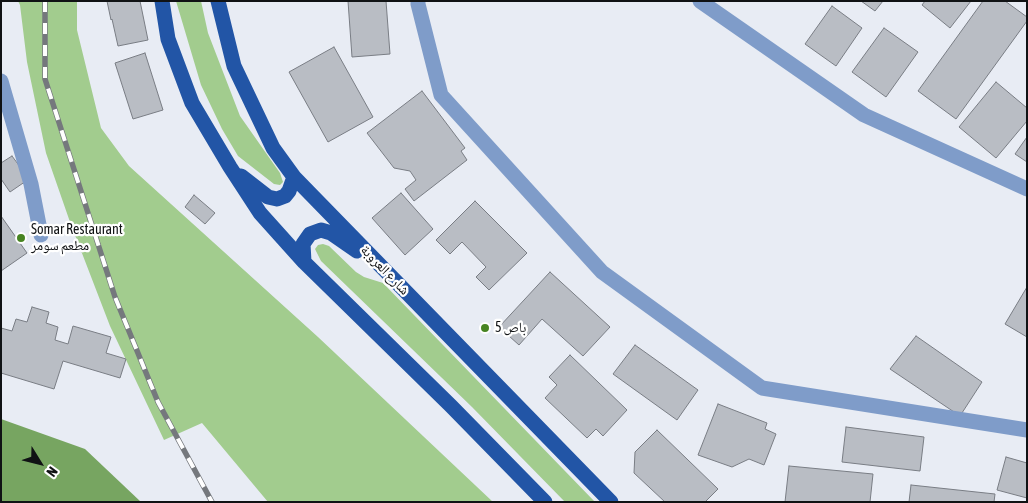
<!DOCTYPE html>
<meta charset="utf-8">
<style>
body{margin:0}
#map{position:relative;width:1028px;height:503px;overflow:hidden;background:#e8ecf4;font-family:"Asap Condensed",sans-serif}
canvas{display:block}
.frame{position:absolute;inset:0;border:2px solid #101214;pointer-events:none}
.north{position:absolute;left:15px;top:438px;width:50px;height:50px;-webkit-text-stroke:4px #fff;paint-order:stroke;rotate:126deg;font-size:14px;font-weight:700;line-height:20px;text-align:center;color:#101214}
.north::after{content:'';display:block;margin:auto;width:18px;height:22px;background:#101214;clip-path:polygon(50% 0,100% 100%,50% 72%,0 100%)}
</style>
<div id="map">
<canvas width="1028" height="503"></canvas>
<div class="frame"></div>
<div class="north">N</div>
</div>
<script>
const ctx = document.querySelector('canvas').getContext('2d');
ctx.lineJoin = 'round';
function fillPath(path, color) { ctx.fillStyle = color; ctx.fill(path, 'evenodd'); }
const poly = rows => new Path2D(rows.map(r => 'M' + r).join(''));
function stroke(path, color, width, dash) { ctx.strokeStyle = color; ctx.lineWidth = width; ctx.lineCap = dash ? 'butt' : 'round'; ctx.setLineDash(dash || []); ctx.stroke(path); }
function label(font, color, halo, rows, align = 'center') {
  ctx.font = font + ' "Asap Condensed","Noto Naskh Arabic",sans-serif'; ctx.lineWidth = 4.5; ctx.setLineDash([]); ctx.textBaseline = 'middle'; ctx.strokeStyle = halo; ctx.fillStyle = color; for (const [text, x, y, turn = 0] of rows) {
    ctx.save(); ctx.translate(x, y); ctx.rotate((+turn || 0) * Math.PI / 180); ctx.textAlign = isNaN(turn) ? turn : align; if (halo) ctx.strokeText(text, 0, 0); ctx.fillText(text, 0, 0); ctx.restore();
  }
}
fillPath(poly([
 [18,1,77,1,77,30,101,128,129,166,318,337,493,502,268,502,202,423,164,440,110,326,70,222,46,153,27,62,20,5],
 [176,1,201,1,208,33,240,116,280,173,283,182,280,185,274,184,238,156,222,129,201,85],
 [323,244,329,246,356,272,364,277,383,283,595,502,565,502,472,407,321,261,315,249,318,245]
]), '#a2cc8e');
fillPath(poly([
 [1,419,85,449,141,502,1,502]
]), '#77a561');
const building = poly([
 [107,1,140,1,148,40,118,46,112,19,111,20,107,1],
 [348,1,386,1,390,54,352,57,348,1],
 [861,1,883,1,875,11,861,1],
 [925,1,971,1,950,28,922,5,925,1],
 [983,1,1005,1,1027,17,1027,21,956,119,918,91,983,1],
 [832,6,862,28,836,66,805,44,832,6],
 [884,28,918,52,886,97,852,72,884,28],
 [334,47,373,117,328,142,289,72,334,47],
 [145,53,163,110,133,119,115,63,145,53],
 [996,82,1027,108,1027,121,996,158,959,127,996,82],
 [422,91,465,148,461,151,467,160,414,201,405,189,416,180,410,171,394,168,367,133,422,91],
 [1027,137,1027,162,1015,154,1027,137],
 [12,156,29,179,10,192,1,179,1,163,12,156],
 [401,193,433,229,405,255,372,218,401,193],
 [194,195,215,213,205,224,185,207,194,195],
 [475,201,527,253,489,290,476,277,486,267,462,242,450,254,436,240,475,201],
 [1,216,27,253,1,271,1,216],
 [550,272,610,327,583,356,542,319,519,345,499,327,550,272],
 [1027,287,1027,337,1005,324,1027,287],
 [32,307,49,312,46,323,58,327,55,340,68,344,73,326,111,337,106,353,126,359,120,378,63,361,54,389,1,373,1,328,12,331,16,319,27,322,32,307],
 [916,336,982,382,960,416,890,369,916,336],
 [635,345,698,390,677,420,613,374,635,345],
 [570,355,627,410,603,436,596,429,587,438,545,398,557,385,549,377,570,355],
 [718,404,767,423,765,429,776,434,764,465,749,459,732,467,698,455,718,404],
 [846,427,924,437,920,471,842,462,846,427],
 [657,430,718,489,705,502,665,502,634,473,635,452,657,430],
 [1006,457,1027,463,1027,498,997,490,1006,457],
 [789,466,873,474,870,502,785,502,789,466],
 [911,485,995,494,994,502,909,502,911,485]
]);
fillPath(building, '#b9bdc4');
stroke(building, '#797d84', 1);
stroke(poly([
 [418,1,418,4,441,95,602,272,762,388,1027,430],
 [700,1,864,115,1027,189],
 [1,81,31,184,41,235]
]), '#7f9cc9', 15);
stroke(poly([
 [162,1,168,39,192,103,230,167,260,213,304,262,451,406,545,502],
 [218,1,234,66,273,148,294,177,611,502],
 [241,176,268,197,277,199,285,196,289,191,294,177],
 [304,262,303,244,310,234,321,230,331,233,357,251]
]), '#2255a6', 15);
const rail = poly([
 [45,1,45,79,115,297,158,402,212,502]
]);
stroke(rail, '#75787d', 5.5);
stroke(rail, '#fff', 4, [11]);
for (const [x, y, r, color] of [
 [21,238,5,"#478422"],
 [485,328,5,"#478422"]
]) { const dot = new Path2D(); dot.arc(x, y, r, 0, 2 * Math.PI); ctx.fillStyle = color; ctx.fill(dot); stroke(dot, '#fff', 2); }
label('14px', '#101214', '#fff', [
 ["Somar Restaurant",31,230],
 ["مطعم سومر",31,246],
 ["باص 5",495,328]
], 'left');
label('14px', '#101214', '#fff', [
 ["شارع العروبة",385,270,46]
]);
</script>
